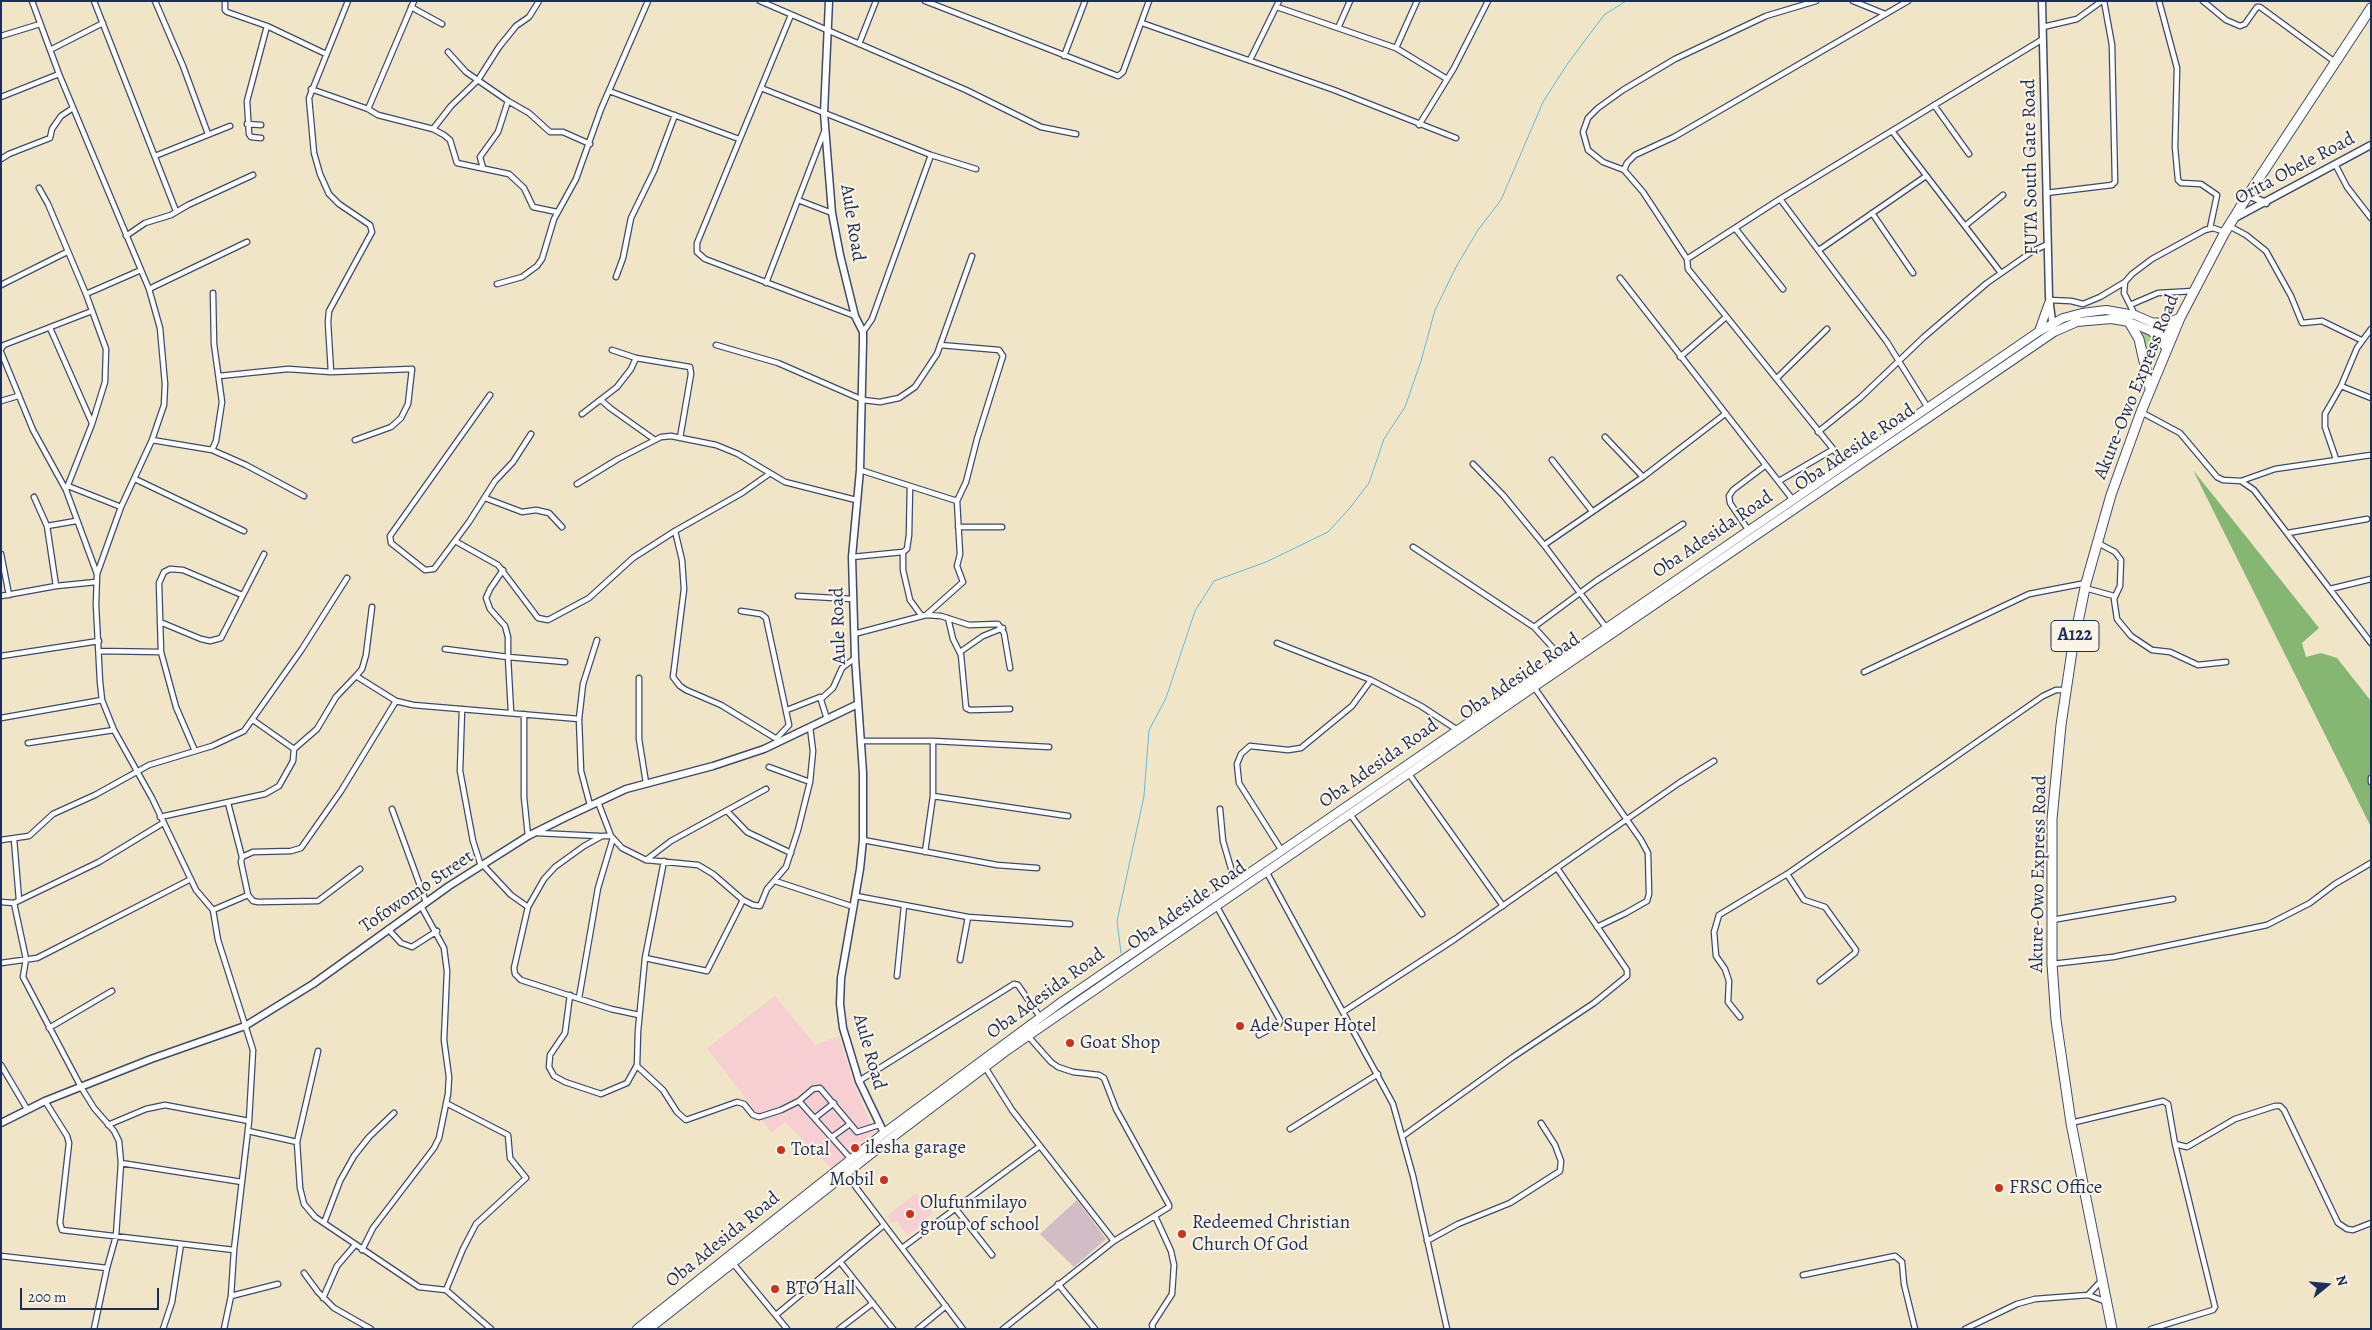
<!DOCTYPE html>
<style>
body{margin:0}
#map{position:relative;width:2372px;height:1330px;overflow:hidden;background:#f0e5c7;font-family:Alegreya,serif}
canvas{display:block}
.frame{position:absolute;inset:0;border:2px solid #1b2f5e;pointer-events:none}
.north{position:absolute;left:2302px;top:1260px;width:50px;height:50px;-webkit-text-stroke:4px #fcf5e5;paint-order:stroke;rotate:73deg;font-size:14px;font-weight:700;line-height:20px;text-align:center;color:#1b2f5e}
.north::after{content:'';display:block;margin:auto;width:18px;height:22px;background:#1b2f5e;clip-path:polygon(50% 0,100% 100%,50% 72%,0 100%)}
.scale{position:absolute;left:20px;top:1288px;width:139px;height:22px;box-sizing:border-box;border:2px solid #1b2f5e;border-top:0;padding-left:6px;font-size:15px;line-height:18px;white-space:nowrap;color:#1b2f5e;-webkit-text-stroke:4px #fcf5e5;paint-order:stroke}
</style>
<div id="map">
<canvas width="2372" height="1330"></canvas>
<div class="frame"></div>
<div class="north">N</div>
<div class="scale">200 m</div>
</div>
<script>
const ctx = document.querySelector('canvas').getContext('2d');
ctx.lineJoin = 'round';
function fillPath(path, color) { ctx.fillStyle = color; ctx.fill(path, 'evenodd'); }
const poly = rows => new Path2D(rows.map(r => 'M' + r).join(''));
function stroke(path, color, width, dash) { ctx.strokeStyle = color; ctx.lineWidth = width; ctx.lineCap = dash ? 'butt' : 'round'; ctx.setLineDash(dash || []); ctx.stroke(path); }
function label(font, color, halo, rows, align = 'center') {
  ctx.font = font + ' Alegreya,serif'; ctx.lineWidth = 4; ctx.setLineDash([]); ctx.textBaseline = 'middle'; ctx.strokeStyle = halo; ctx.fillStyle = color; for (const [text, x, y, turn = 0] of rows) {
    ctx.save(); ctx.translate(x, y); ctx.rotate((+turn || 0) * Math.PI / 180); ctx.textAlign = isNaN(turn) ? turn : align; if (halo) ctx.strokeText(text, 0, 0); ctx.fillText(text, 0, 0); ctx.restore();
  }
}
fillPath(poly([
 [775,996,815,1045,839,1036,851,1076,874,1132,832,1169,785,1122,772,1133,707,1048],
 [916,1193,933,1213,926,1218,927,1222,907,1235,897,1221,892,1223,887,1216]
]), '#f7cfd2');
fillPath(poly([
 [1077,1200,1106,1239,1074,1267,1040,1234]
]), '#d2bdc6');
fillPath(poly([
 [2136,326,2152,336,2160,345,2150,373]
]), '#a7d684');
fillPath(poly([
 [2193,470,2319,628,2302,643,2306,657,2321,653,2337,658,2371,701,2371,827]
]), '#85b772');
stroke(poly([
 [1121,953,1117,921,1144,796,1149,730,1166,698,1195,611,1214,581,1266,562,1328,532,1349,509,1369,483,1384,439,1405,407,1421,361,1435,310,1456,267,1478,230,1501,200,1543,102,1568,63,1604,15,1626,1]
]), '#5fb9dd', 1);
const street = poly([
 [32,1,59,74,149,289,160,328,165,384,164,405,152,440,121,507,97,574,96,605,100,682,102,700,114,730,152,798,196,890,213,910,218,940,253,1050,249,1121,234,1250,231,1296,224,1329],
 [94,1,176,211],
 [155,1,183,66,208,134],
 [225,1,225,10,227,12,267,26,326,54],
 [760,1,966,90,1041,127,1076,134],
 [925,1,1118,76,1123,72,1149,1],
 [1816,1,1766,16,1675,59,1623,90,1598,108,1588,118,1583,132,1588,150,1603,162,1624,170,1643,192,1687,259,1688,269,1846,465],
 [1853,1,1885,14],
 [2159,1,2177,68,2175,147,2178,180,2181,183,2201,184,2217,195,2210,228],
 [2203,1,2226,20,2240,26,2245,24,2257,7,2260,7,2335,62],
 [411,7,442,24],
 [1277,7,1396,48,1447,79],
 [791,15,697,243,697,252,705,259,855,316],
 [1142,23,1334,90,1456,138],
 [2043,27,2077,19,2102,1],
 [1338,28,1350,1],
 [1,36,40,24],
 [859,44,876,1],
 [1396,48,1417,1],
 [50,50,103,23],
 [448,52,466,72,508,101,529,113,550,132,563,132,590,144],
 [1064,56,1085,1],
 [1250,60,1279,1],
 [761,88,931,155,976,169],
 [311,89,368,109,414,1],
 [609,91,739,139],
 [1,97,59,74],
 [1934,105,1969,154],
 [368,109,378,115,433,129,444,135,450,140,457,163,509,174,524,188,533,207,557,212],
 [247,124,261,125],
 [1419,125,1454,68,1488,1],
 [433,129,451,106,478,80,499,47,516,26,529,17,539,1],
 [1892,131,2001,273],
 [261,138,251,137,249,134,247,101,267,26],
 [155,156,230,126],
 [1,159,9,154,50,138,52,129,61,116,73,108],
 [2335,164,2347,187,2371,218],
 [483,168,480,157,498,132,508,101],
 [1624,170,1627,163,1635,155,1674,137,1908,1],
 [39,188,48,204,86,294,106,349,105,382,92,424,66,490],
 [2046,193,2112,185,2115,182,2112,45,2104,1],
 [1780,199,1887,342,1928,408],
 [798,200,832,213],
 [1872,213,1913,273],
 [1966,225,2003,195],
 [2229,226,2246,235,2266,251,2291,296,2302,323,2322,321,2361,340],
 [1735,228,1783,289],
 [126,236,145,223,171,215,188,205,253,175],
 [1819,250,1926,176],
 [1687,259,1780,199,2043,39],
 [616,277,623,258,631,218,654,171,675,115],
 [1620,278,1793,500],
 [766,283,824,132],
 [497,284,522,277,537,266,542,259,554,219,576,179,601,109,648,1],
 [1,285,67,252],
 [149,289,247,242],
 [86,294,141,270],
 [2049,300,2071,301,2083,304,2100,297,2125,282],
 [2130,305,2158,293,2193,291],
 [2135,315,2124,293,2125,282,2132,274,2152,259,2205,230,2213,228,2225,232],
 [50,328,92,423],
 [863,332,872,319,931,155],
 [716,345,778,363,863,400,880,402,899,398,915,387,937,354,972,256],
 [1,349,4,345,92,311],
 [612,350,636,358,690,367,691,374,680,438],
 [1,352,33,430,66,490,97,574],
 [1680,357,1726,317],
 [331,372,328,322,329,311,372,232,370,225,339,204,329,194,320,174,314,153,309,98,348,1],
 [219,376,288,369,331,372,412,369,408,404,401,418,391,427,355,440],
 [1777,378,1827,329],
 [2341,386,2371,398],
 [490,395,390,536,391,543,425,570,434,569,469,522,495,481,513,462,531,434],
 [601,400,610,408,655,440],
 [1,401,18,396],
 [2141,412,2180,433,2217,477,2223,480,2241,481,2254,490,2371,643],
 [582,414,617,387,631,369,636,358],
 [1818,432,1860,398,1924,337,1987,283,2033,251,2048,244],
 [1605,437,1643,477],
 [152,440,212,450,246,465,304,496],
 [212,450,216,441,222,402,214,344,213,293],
 [2336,459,2325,427,2325,414,2341,386,2357,348,2371,329],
 [1552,460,1592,511],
 [1473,464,1503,495,1544,545,1608,630],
 [860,470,957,501],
 [135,479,244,531],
 [1779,481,1832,450],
 [2241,481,2275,469,2371,455],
 [577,484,618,459,661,437,671,436,716,445,738,454,785,482,856,500],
 [68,486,121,507],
 [910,486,909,535,907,549,903,552,903,570,910,600,921,615],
 [34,497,47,526,56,586],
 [485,498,522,512,536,510,549,513,562,527],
 [47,526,76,521],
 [958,527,1002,527],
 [675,531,682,560,684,589,673,677,680,686,686,690,721,705,780,741],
 [1749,531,1730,503,1729,496,1733,490,1766,465],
 [2288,533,2367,519],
 [455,541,498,565,538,618,548,620,589,598,633,558,675,531,742,493,769,474],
 [2098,543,2115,552,2121,560,2120,586,2114,599,2117,619,2131,636,2152,650,2170,652,2198,665,2226,662],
 [1544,545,1643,477,1725,414],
 [1413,547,1534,627,1562,658],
 [1,554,9,595],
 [852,557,903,552],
 [503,570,490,589,486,598,490,609,505,626,508,637,508,657,565,662],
 [2085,588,2114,596],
 [2330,589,2371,579],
 [1,596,56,586,96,582],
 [798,596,853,599],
 [741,611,761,614,766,618,789,725,777,738],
 [926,615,963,582,957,566,960,554,957,501,966,482,977,439,1003,356,999,350,940,345],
 [948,618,953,639,961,655,966,708,970,710,1010,709],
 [160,622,201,639,210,641,221,638,264,554],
 [1534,627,1596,581,1683,524],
 [854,634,926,615,941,616,969,625,998,624,1004,633,1010,668],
 [1277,643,1371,680,1421,706,1459,731],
 [445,649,508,657,511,712],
 [99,651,161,652,159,583,164,572,170,569,183,570,242,595],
 [161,652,176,707,195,751],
 [960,652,983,636,1003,628],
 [1,656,99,641],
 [1864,672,2029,594,2086,583],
 [356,676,362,669,366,655,372,607],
 [639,678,639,739,646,783],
 [1534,687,1641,840,1648,853,1649,894,1647,901,1626,913,1597,927],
 [822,698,833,688,842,668,855,658],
 [462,709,460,771,473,841,481,866],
 [787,710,820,697,827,719],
 [524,714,524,797,528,836],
 [1,718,102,700],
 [861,741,933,741,1049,747],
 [28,743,114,730],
 [294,749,317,729,336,697,356,676,396,701,413,705,579,719],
 [769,767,810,782],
 [1409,774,1503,906],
 [2371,778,2371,782],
 [933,796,1068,816],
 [598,802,611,836,622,848,646,860,698,865,713,874,743,900,753,905,760,906,767,889,786,867,798,830,810,782,813,751,810,727],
 [228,803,242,857],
 [590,805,581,771,579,719,583,684,597,640],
 [392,809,426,902],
 [1220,809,1223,841,1235,882],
 [727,811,747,832,791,853],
 [1350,814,1422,914],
 [160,817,265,794,279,786,293,761,294,749,253,720],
 [537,833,599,836],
 [611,836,602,836,584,846,555,867,544,879,528,907,514,968,515,974,521,980,611,1009,639,1015],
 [14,839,19,900],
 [1,840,29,836,53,814,95,795,149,765,212,746,244,731,302,649,347,578],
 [863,840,997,865,1037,868],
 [1282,851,1239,783,1237,764,1241,754,1250,746,1288,750,1301,748,1352,706,1371,680],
 [925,852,933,796,933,741],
 [646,860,671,841,766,789],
 [664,861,645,958,638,1031,637,1066,663,1090,677,1112,686,1120,737,1102,744,1104,753,1115,759,1117,781,1110,799,1101,851,1159],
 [483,865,511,895,528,907],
 [1266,871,1393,1104,1413,1176,1447,1329],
 [1787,874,1804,900,1825,907,1856,950,1855,953,1820,981],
 [775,881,854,907],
 [248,895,253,901,258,902,318,901,360,869],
 [856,896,968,917,1070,924],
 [1,902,14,903,99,862,163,823],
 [14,903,26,959,23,977,81,1087,94,1108,114,1131,119,1141,121,1163,116,1236,107,1268,94,1329],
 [1216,905,1280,1020,1279,1024,1259,1035],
 [213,910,248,895,241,862,242,857,253,852,291,851,301,848,341,791,396,701],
 [2052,920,2173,899],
 [388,929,401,943,412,947,437,931],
 [645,958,707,971,743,900],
 [960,960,968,917],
 [1,963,37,958,47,953,191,879],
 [2052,964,2113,957,2267,925,2310,903,2335,884,2371,863],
 [897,976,904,906],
 [570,995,565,1033,550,1055,549,1067,554,1076,565,1082,601,1094,627,1083,637,1065],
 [579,998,598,888,613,838],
 [1343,1012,1455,939,1679,783,1714,761],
 [1740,1017,1728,1002,1729,981,1725,969,1716,956,1714,932,1719,915,1787,874,2043,696,2056,690,2066,690],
 [49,1028,112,991],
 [318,1051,297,1142,300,1188,304,1204,315,1217,419,1287,446,1290,491,1329],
 [1,1065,27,1109],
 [985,1067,1012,1110,1114,1241],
 [859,1081,1014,984,1018,985,1040,1017],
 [45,1101,67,1136,69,1143,60,1223,62,1230,234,1250],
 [799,1101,813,1089,820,1088,857,1132,879,1125],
 [446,1103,508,1135,510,1158,526,1178,476,1224,463,1249,446,1290],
 [815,1118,834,1103],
 [2071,1123,2163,1101,2168,1104,2175,1144,2215,1307,2213,1310,2151,1329],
 [108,1125,146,1109,165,1105,249,1121],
 [1290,1129,1378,1074],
 [248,1131,297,1142],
 [1403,1136,1513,1057,1594,1003,1627,976,1627,970,1557,868],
 [832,1137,850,1124],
 [2175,1144,2187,1147,2235,1119,2275,1106,2280,1106,2284,1110,2338,1223,2347,1229,2353,1230,2371,1223],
 [121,1163,242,1182],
 [846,1174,963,1329],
 [955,1208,992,1255],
 [324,1223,340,1181,354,1156,369,1137,394,1113],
 [1427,1241,1458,1224,1510,1203,1560,1171,1561,1161,1555,1145,1541,1123],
 [902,1248,1040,1146],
 [362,1250,373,1228,434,1148,439,1138,448,1094,449,1077,444,1040,447,971,444,948,421,906],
 [1,1256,107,1268],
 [732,1262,787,1329],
 [841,1263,893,1329],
 [304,1273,318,1292,334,1308,371,1329],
 [1803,1275,1895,1256,1902,1262,1904,1284,1915,1329],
 [1058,1284,1095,1329],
 [2088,1295,2101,1281],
 [231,1296,278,1284],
 [323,1298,337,1266,355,1245],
 [776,1315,884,1225],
 [163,1329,172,1302,181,1244],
 [839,1329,873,1303],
 [918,1329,946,1306],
 [1003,1329,1114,1241,1169,1207,1169,1205,1116,1109,1104,1078,1099,1075,1073,1072,1058,1067,1051,1062,1028,1036],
 [1153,1329,1152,1325,1172,1294,1174,1265,1171,1251,1155,1216],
 [1965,1329,2017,1304,2035,1299,2088,1295,2107,1302]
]);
const secondary = poly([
 [829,1,824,113,832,213,840,255,855,316,863,332,863,343,860,470,852,557,855,658,863,773,863,840,860,869,841,978,840,1004,843,1028,859,1081,884,1133],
 [2042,1,2049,297,2053,329],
 [2248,195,2266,203],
 [2233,219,2371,145],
 [1,1123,45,1101,151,1059,245,1026,313,984,449,886,528,836,566,817,626,789,713,766,764,749,858,704]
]);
const primary = poly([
 [2039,331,2049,303],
 [637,1329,884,1133,1064,1000,2038,332,2063,318,2082,313,2106,310,2135,315,2174,332],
 [649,1329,890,1139,1005,1052,1534,687,2054,332,2077,322,2111,319,2129,322,2171,339]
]);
const highway = poly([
 [2129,322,2139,339,2150,388],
 [2155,323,2168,323,2180,318],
 [2151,330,2167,348],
 [2112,1329,2071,1123,2056,1020,2052,964,2052,819,2061,725,2072,651,2086,583,2111,495,2141,412,2180,318,2225,232,2248,195,2371,8]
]);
stroke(street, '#3b4a6e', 7);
stroke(secondary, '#3b4a6e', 9);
stroke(primary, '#3b4a6e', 10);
stroke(highway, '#3b4a6e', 11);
stroke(street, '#fff', 4.5);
stroke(secondary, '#fff', 6);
stroke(primary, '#fff', 8);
stroke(highway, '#fff', 9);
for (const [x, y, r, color] of [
 [1240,1026,5,"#c8321e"],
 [1070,1043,5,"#c8321e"],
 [855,1148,5,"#c8321e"],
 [781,1150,5,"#c8321e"],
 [884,1180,5,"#c8321e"],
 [1999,1188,5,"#c8321e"],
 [910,1214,5,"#c8321e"],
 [1182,1234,5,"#c8321e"],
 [775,1289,5,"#c8321e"]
]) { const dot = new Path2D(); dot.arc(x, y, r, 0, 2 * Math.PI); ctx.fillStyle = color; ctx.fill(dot); stroke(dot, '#fcf5e5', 2); }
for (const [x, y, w] of [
 [2075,636,48]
]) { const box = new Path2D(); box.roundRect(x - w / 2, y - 15.5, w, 31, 4); ctx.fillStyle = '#fcf5e5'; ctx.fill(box); stroke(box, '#1b2f5e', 1); }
label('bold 18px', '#1b2f5e', null, [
 ["A122",2075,636]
]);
label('19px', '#1b2f5e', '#fcf5e5', [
 ["FUTA South Gate Road",2031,167,-91],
 ["Orita Obele Road",2295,169,-28],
 ["Aule Road",852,223,81],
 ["Akure-Owo Express Road",2137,387,-68],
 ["Oba Adeside Road",1855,448,-34],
 ["Oba Adesida Road",1713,535,-34],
 ["Aule Road",839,626,-92],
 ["Oba Adeside Road",1520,677,-34],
 ["Oba Adesida Road",1379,764,-35],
 ["Akure-Owo Express Road",2039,874,-89],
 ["Tofowomo Street",417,892,-34],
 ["Oba Adeside Road",1187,906,-35],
 ["Oba Adesida Road",1046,994,-36],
 ["Aule Road",869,1052,74],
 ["Oba Adesida Road",723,1240,-39]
]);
label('19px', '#1b2f5e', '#fcf5e5', [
 ["Ade Super Hotel",1250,1026],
 ["Goat Shop",1080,1043],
 ["ilesha garage",865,1148],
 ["Total",791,1150],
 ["Mobil",874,1180,"right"],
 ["FRSC Office",2009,1188],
 ["Olufunmilayo",920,1203],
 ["group of school",920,1225],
 ["Redeemed Christian",1192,1223],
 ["Church Of God",1192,1245],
 ["BTO Hall",785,1289]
], 'left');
</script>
